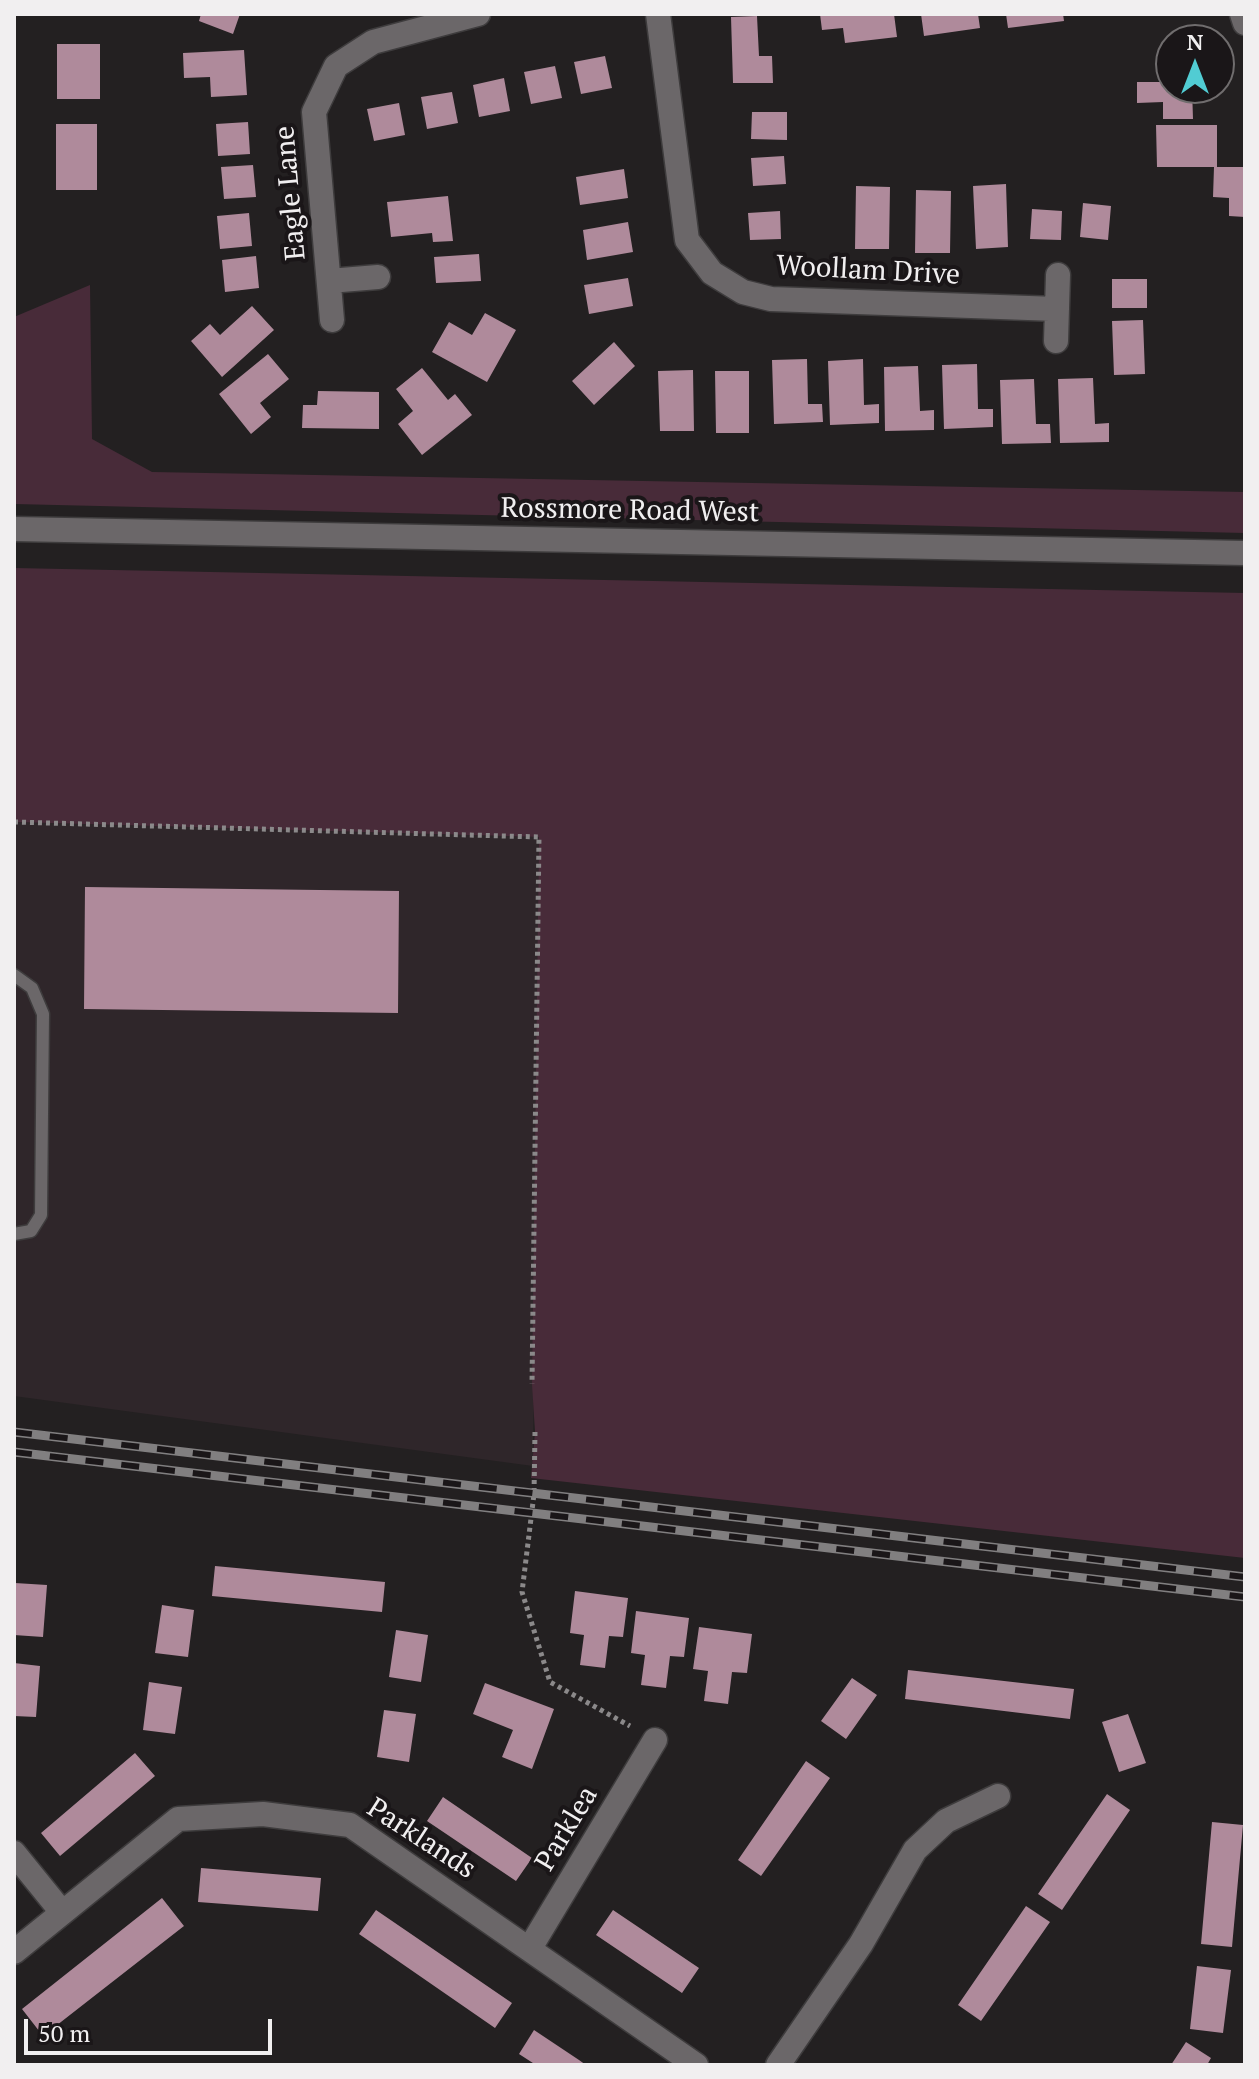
<!DOCTYPE html>
<style>
body{margin:0}
#map{position:relative;width:1259px;height:2079px;overflow:hidden;background:#232021;font-family:"PT Serif",serif}
canvas{display:block}
.frame{position:absolute;inset:0;border:16px solid #f1eff0;pointer-events:none}
.north{position:absolute;left:1155px;top:24px;width:80px;height:80px;box-sizing:border-box;background:#1a1618;border:2px solid #706d6e;border-radius:50%;rotate:0deg;font-size:22px;font-weight:700;line-height:32px;text-align:center;color:#f1eff0}
.north::after{content:'';display:block;margin:auto;width:28px;height:36px;background:#51ccd3;clip-path:polygon(50% 0,100% 100%,50% 72%,0 100%)}
.scale{position:absolute;left:24px;top:2019px;width:248px;height:36px;box-sizing:border-box;border:4px solid #f1eff0;border-top:0;padding-left:10px;font-size:24px;line-height:28px;white-space:nowrap;color:#f1eff0;-webkit-text-stroke:6px #1a1618;paint-order:stroke}
</style>
<div id="map">
<canvas width="1259" height="2079"></canvas>
<div class="frame"></div>
<div class="north">N</div>
<div class="scale">50 m</div>
</div>
<script>
const ctx = document.querySelector('canvas').getContext('2d');
ctx.lineJoin = 'round';
function fillPath(path, color) { ctx.fillStyle = color; ctx.fill(path, 'evenodd'); }
const poly = rows => new Path2D(rows.map(r => 'M' + r).join(''));
function stroke(path, color, width, dash) { ctx.strokeStyle = color; ctx.lineWidth = width; ctx.lineCap = dash ? 'butt' : 'round'; ctx.setLineDash(dash || []); ctx.stroke(path); }
function label(font, color, halo, rows, align = 'center') {
  ctx.font = font + ' "PT Serif",serif'; ctx.lineWidth = 8; ctx.setLineDash([]); ctx.textBaseline = 'middle'; ctx.strokeStyle = halo; ctx.fillStyle = color; for (const [text, x, y, turn = 0] of rows) {
    ctx.save(); ctx.translate(x, y); ctx.rotate((+turn || 0) * Math.PI / 180); ctx.textAlign = isNaN(turn) ? turn : align; if (halo) ctx.strokeText(text, 0, 0); ctx.fillText(text, 0, 0); ctx.restore();
  }
}
fillPath(poly([
 [14,822,539,837,533,1466,14,1396]
]), '#2f262a');
fillPath(poly([
 [90,285,92,439,152,472,1245,492,1245,533,14,504,14,317],
 [14,568,1245,593,1245,1558,531,1478,535,1432,532,1384,539,837,14,822]
]), '#482b39');
fillPath(poly([
 [201,14,240,14,233,34,199,21],
 [820,14,894,14,897,37,845,43,843,28,822,30],
 [921,14,978,14,980,28,924,36],
 [1006,14,1063,14,1064,21,1008,28],
 [757,16,759,56,772,56,773,83,733,83,731,17],
 [57,44,100,44,100,99,57,99],
 [244,50,247,95,211,97,210,77,184,78,183,53],
 [605,56,612,88,581,94,574,62],
 [555,66,562,98,531,104,524,72],
 [504,78,510,111,479,117,473,85],
 [1137,82,1171,82,1171,88,1192,88,1193,119,1163,119,1163,102,1137,103],
 [452,92,458,123,427,129,421,97],
 [399,103,405,135,374,141,367,109],
 [752,112,787,112,787,140,751,139],
 [248,122,250,154,218,156,216,124],
 [56,124,97,124,97,190,56,190],
 [1156,125,1217,125,1217,167,1245,167,1245,217,1229,216,1229,198,1213,197,1214,167,1157,167],
 [784,156,786,184,753,186,751,158],
 [253,165,256,197,224,199,221,167],
 [624,169,628,198,580,205,576,177],
 [1006,184,1008,247,976,249,973,186],
 [856,186,890,187,889,249,855,249],
 [916,190,951,191,950,253,915,253],
 [448,196,453,241,433,242,432,233,391,237,387,202],
 [1083,203,1111,206,1108,240,1080,237],
 [1032,209,1062,211,1061,240,1030,239],
 [780,211,781,239,750,240,748,213],
 [249,213,252,246,220,249,217,216],
 [628,222,633,252,587,260,583,230],
 [479,254,481,281,436,283,434,257],
 [256,256,259,288,225,292,222,260],
 [628,278,633,306,589,314,584,285],
 [1112,279,1147,279,1147,308,1112,308],
 [252,306,274,330,222,377,191,341,210,324,220,335],
 [485,313,516,330,487,382,432,352,449,322,472,335],
 [1143,320,1145,374,1114,375,1112,321],
 [614,342,635,366,594,405,572,381],
 [268,354,289,379,260,403,271,417,251,434,219,394],
 [807,359,808,404,822,404,823,422,774,424,772,360],
 [863,359,864,405,879,404,879,423,830,425,828,361],
 [977,364,978,409,993,409,993,427,944,429,942,365],
 [918,366,920,411,934,410,934,430,885,431,884,367],
 [422,368,448,400,455,394,472,415,422,455,398,424,413,411,396,389],
 [693,370,694,431,660,431,658,371],
 [715,371,749,371,749,433,716,433],
 [1093,378,1095,424,1109,423,1109,442,1060,443,1058,379],
 [1034,379,1036,424,1050,424,1051,443,1002,444,1000,380],
 [318,391,379,392,379,429,302,428,303,405,317,405],
 [85,887,399,891,398,1013,84,1009],
 [215,1566,385,1582,382,1612,212,1596],
 [15,1583,47,1585,43,1637,14,1635],
 [575,1591,628,1598,623,1637,609,1636,605,1668,580,1665,584,1635,570,1633],
 [162,1605,194,1610,188,1657,155,1653],
 [636,1611,689,1618,684,1657,670,1656,666,1688,641,1685,645,1655,631,1653],
 [699,1627,752,1634,747,1673,732,1672,728,1704,704,1701,708,1671,693,1669],
 [396,1630,428,1635,421,1682,389,1677],
 [14,1663,40,1666,36,1717,14,1716],
 [908,1670,1074,1689,1070,1719,905,1699],
 [852,1678,877,1695,846,1739,821,1721],
 [149,1682,182,1687,175,1734,143,1730],
 [485,1683,554,1709,532,1769,502,1757,513,1730,473,1714],
 [384,1710,416,1714,409,1762,377,1757],
 [1128,1714,1146,1763,1119,1772,1102,1722],
 [135,1753,155,1776,60,1856,41,1833],
 [806,1761,830,1778,761,1876,738,1860],
 [1107,1794,1130,1810,1062,1910,1038,1894],
 [443,1797,532,1858,516,1881,427,1821],
 [1212,1822,1243,1825,1232,1947,1201,1944],
 [201,1868,321,1878,318,1911,198,1902],
 [162,1898,184,1926,43,2036,22,2009],
 [1026,1906,1050,1922,981,2021,958,2005],
 [376,1910,512,2003,495,2028,359,1934],
 [613,1910,699,1968,682,1993,596,1935],
 [1197,1966,1231,1970,1223,2033,1190,2029],
 [534,2030,579,2060,586,2065,536,2065,519,2054],
 [1186,2042,1211,2058,1207,2065,1171,2065]
]), '#af8a9b');
const lane = poly([
 [14,975,32,988,43,1014,41,1215,31,1231,14,1234]
]);
const street = poly([
 [658,14,687,240,712,273,743,292,771,299,1057,309],
 [1242,14,1245,23],
 [329,281,378,277],
 [332,320,314,112,336,66,373,42,478,14],
 [1056,341,1058,275],
 [14,1853,61,1911],
 [530,1948,655,1740],
 [14,1952,178,1819,263,1814,350,1825,696,2065],
 [778,2065,861,1944,915,1850,946,1821,998,1796]
]);
const secondary = poly([
 [14,529,1245,553]
]);
stroke(lane, '#3e3c3d', 15);
stroke(street, '#3e3c3d', 27);
stroke(secondary, '#3e3c3d', 27);
stroke(poly([
 [14,822,539,837,532,1384],
 [535,1432,534,1494,522,1592,550,1682,630,1726]
]), '#8b898a', 5, [4, 4]);
stroke(lane, '#6b6769', 12);
stroke(street, '#6b6769', 24);
stroke(secondary, '#6b6769', 24);
const rail = poly([
 [14,1432,1245,1577],
 [14,1452,1245,1597]
]);
stroke(rail, '#817f80', 9);
stroke(rail, '#1a1618', 6, [18]);
label('28px', '#f1eff0', '#1a1618', [
 ["Eagle Lane",291,193,-95],
 ["Woollam Drive",868,271,3],
 ["Rossmore Road West",630,511,1],
 ["Parklea",567,1829,-59],
 ["Parklands",421,1839,33]
]);
</script>
